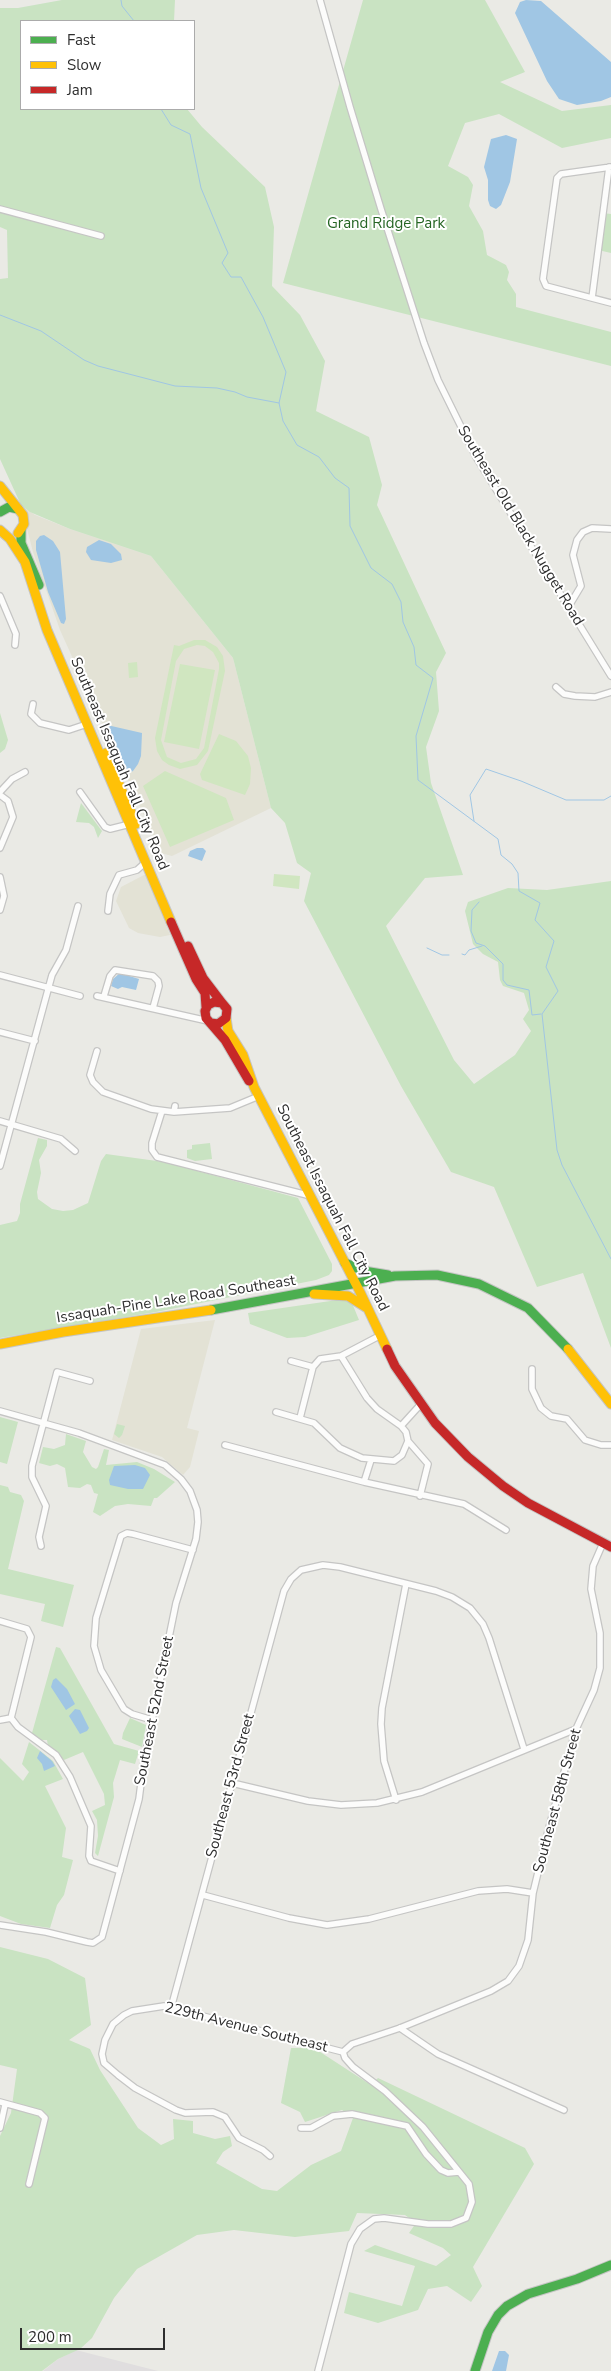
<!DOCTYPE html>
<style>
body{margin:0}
#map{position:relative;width:611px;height:2371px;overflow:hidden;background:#eaeae5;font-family:"Nunito Sans",sans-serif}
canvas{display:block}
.legend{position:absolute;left:20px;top:20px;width:175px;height:90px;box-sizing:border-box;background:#fff;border:1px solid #ababab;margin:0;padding:6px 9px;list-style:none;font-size:15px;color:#2e2e2e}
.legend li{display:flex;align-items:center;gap:10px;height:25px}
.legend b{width:25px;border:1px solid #ababab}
.scale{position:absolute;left:20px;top:2328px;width:145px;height:22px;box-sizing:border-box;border:2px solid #2e2e2e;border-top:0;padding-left:6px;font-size:15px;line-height:18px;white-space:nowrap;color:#2e2e2e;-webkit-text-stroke:4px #fff;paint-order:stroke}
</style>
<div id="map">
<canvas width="611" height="2371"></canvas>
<ul class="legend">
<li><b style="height:6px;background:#4caf50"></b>Fast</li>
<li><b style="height:6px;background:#ffc107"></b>Slow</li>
<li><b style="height:6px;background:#c62828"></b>Jam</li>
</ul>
<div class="scale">200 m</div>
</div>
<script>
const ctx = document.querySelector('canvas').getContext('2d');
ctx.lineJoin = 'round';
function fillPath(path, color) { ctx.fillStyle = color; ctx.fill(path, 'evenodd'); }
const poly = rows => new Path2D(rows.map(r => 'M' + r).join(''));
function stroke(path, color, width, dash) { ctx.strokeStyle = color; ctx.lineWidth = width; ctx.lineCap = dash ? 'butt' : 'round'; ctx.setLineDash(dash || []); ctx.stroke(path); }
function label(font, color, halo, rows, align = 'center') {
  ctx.font = font + ' "Nunito Sans",sans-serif'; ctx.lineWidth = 4; ctx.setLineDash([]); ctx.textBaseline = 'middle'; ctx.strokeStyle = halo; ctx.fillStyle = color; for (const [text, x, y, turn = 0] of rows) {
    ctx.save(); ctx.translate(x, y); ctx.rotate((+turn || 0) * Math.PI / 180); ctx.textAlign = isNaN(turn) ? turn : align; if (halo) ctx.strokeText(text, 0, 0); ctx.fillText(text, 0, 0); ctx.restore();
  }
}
fillPath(poly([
 [76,2350,158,2371,43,2371,58,2359]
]), '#e0dedf');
fillPath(poly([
 [21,505,35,515,70,529,151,556,233,658,271,808,172,856,161,853,60,630,33,552],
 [146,874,164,920,170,935,160,937,138,933,129,928,116,901,121,887],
 [215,1320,187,1428,199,1431,190,1467,183,1475,162,1457,112,1440,141,1329]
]), '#e3e2d5');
fillPath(poly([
 [62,0,175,0,174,21,21,21,21,109,187,109,202,127,265,187,274,227,272,286,300,315,325,361,316,411,369,437,382,485,377,505,446,653,436,672,439,711,426,747,431,783,463,875,425,878,386,926,454,1060,474,1084,515,1055,531,1031,523,1019,529,1010,524,993,503,986,500,980,498,962,483,954,473,944,465,911,468,902,508,888,547,890,611,881,611,1348,583,1273,537,1287,494,1187,451,1172,401,1086,304,901,311,873,297,863,285,823,271,808,233,658,151,556,70,529,30,512,21,505,0,459,0,279,8,278,7,230,0,227,0,8,18,8],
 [363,0,485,0,525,72,500,82,562,111,611,105,611,138,562,148,499,114,465,123,448,166,468,177,473,185,469,206,483,231,487,255,506,265,509,272,507,280,516,294,516,307,611,332,611,366,283,283],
 [603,213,611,214,611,253,598,250],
 [0,713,8,740,5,749,0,753],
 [81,803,102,831,98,838,94,827,89,823,76,822],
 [38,1138,47,1140,47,1146,39,1160,41,1173,37,1192,38,1199,52,1209,63,1211,73,1210,88,1203,101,1161,106,1154,164,1162,298,1198,332,1264,332,1271,329,1275,316,1280,156,1312,0,1338,0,1225,17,1221,20,1213,20,1204],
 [210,1143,212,1159,195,1161,187,1158,187,1150,192,1149,192,1145],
 [344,1299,352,1303,359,1320,305,1337,287,1338,250,1324,248,1313],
 [0,1417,18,1422,7,1464,0,1462],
 [117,1424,125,1426,122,1435,119,1438,114,1434],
 [66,1434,86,1441,83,1452,92,1467,96,1469,98,1467,104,1449,109,1450,106,1465,137,1462,154,1469,175,1482,157,1498,154,1498,151,1506,128,1504,115,1506,100,1516,93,1512,98,1494,94,1493,91,1485,87,1484,80,1488,68,1487,65,1468,57,1464,50,1466,39,1463,43,1447,54,1449,65,1445],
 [0,1485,8,1487,10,1492,21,1495,24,1501,8,1569,74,1585,63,1627,41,1621,45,1604,0,1594],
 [56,1647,60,1648,114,1744,139,1751,135,1764,120,1760,113,1783,114,1797,98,1856,95,1853,98,1836,97,1820,92,1811,105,1805,104,1794,83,1752,64,1760,48,1746,47,1740,40,1740,32,1733],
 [130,1718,146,1725,142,1747,122,1739,123,1733],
 [29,1742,53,1761,63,1779,45,1786,66,1828,62,1857,73,1860,64,1895,57,1905,50,1928,21,1924,0,1916,0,1758,23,1781,29,1772,22,1764],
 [0,1947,48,1959,85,1978,91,2025,69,2040,90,2049,100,2070,138,2128,161,2145,174,2139,173,2119,193,2121,193,2133,215,2139,230,2136,232,2146,223,2152,216,2163,262,2189,277,2191,311,2165,341,2151,353,2118,342,2110,305,2122,300,2112,281,2103,291,2048,314,2048,371,2085,378,2078,525,2148,534,2164,473,2267,482,2286,471,2302,447,2286,428,2289,418,2310,378,2323,344,2313,349,2292,402,2306,415,2266,364,2251,375,2245,436,2266,451,2255,443,2248,409,2233,416,2223,405,2215,357,2213,349,2231,295,2237,234,2230,197,2235,137,2269,114,2298,92,2338,80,2349,58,2359,42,2371,0,2371,0,2136,11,2113,17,2069,0,2065]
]), '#c9e3c2');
fillPath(poly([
 [194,640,205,640,217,647,223,656,225,671,208,751,197,765,180,769,169,765,162,760,157,751,155,738,174,645,179,646],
 [197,645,205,646,213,652,219,663,219,669,204,748,196,759,181,763,167,757,161,740,176,661,184,649],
 [137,662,138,677,129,678,128,663],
 [180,664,215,670,199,749,164,742],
 [219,734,236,741,248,756,251,768,250,784,245,795,202,780,200,774],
 [165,771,226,798,234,820,170,847,143,786],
 [274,874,300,876,299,889,273,886]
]), '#d0e6c0');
fillPath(poly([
 [526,0,541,1,611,62,611,97,601,101,577,105,559,99,547,81,515,13,520,2],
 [506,135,517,139,510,182,501,205,496,209,490,206,488,200,488,180,484,167,491,139],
 [44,535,53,541,60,552,66,619,64,624,61,623,48,592,36,550,36,541,40,536],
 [99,540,111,544,121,554,122,560,111,563,91,560,86,552,87,547],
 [107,725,142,733,141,756,138,764,133,771,129,773,125,769,107,729],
 [197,848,203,848,206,851,202,861,188,856,190,851],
 [120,973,139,979,136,990,122,987,118,989,111,986,113,979],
 [135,1465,145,1468,150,1475,143,1489,128,1489,110,1485,109,1480,114,1466],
 [56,1678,67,1689,75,1704,66,1710,51,1687,53,1680],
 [75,1709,80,1710,89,1728,87,1731,80,1734,69,1716],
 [40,1751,52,1761,55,1766,44,1771,42,1764,37,1758],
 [499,2351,505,2351,509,2355,506,2371,492,2371]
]), '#a0c6e4');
stroke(poly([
 [121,0,122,6,134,21],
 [161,109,171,125,190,134,201,188,228,253,222,263,231,277,241,277,263,317,286,372,279,403,283,421,297,445,319,457,335,478,349,488,350,526,371,568,392,584,401,602,403,622,414,647,416,665,433,678,416,736,418,780,498,839,501,855,512,864,518,873,519,891,540,903,535,920,554,941,546,967,558,991,542,1014,557,1150,562,1165,611,1259],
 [0,315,41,331,84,360,98,366,175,386,217,388,235,392,247,397,279,403],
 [474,821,470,795,486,769,521,781,566,800,604,800,611,796],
 [479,902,472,910,471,931,476,943,485,946,503,964,503,980,507,985,529,990,532,1015,541,1014],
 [427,948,442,955,449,955],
 [462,954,465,955,469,950,482,946]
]), '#a0c6e4', 1);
const street = poly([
 [320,0,350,107,381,209,424,343,438,380,476,457,611,676],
 [611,167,561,174,557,178,543,279,546,286,611,303],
 [0,209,101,236],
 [592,298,609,167],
 [0,596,16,634,15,645],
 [569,606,581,586,573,555,577,540,583,532,592,528,611,529],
 [556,687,564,694,575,696,595,697,611,692],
 [33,704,31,714,40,723,69,730,87,724],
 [0,792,12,779,25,772],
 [80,792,105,827,110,829,130,824],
 [0,795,8,801,13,817,0,848],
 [0,877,4,896,0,910],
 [108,911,110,894,119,875,137,870,146,862],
 [0,975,80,996],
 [97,996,208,1021],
 [104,996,110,976,115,970,153,976,158,981,159,986,153,1008],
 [0,1032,35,1041],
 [97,1051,90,1075,93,1082,103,1092,151,1109,174,1112,175,1106],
 [162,1111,152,1143,152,1150,157,1157,311,1196],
 [174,1112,230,1108,259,1096],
 [0,1121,61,1139,75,1151],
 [0,1166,52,975,66,950,78,906],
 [341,1356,367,1398,377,1409,401,1426],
 [291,1361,313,1367,320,1359,341,1356,381,1335],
 [532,1369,532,1389,541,1408,551,1416,567,1419,585,1440,601,1445,611,1445],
 [0,1411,79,1433,165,1465,181,1479,190,1491,197,1510,198,1522,196,1539,176,1603,144,1760,139,1799,102,1937,93,1943,87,1942,46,1932,0,1925],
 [276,1412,314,1423,340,1448,362,1458,394,1461,402,1455,408,1441,406,1432,401,1426,421,1404],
 [300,1418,313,1367],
 [408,1441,428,1464,420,1496],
 [225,1445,364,1482,464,1504,506,1530],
 [364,1482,371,1460],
 [41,1546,39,1537,46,1506,32,1477,32,1466,57,1372,90,1381],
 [0,1621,27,1629,31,1637,11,1718],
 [11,1718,18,1727,56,1755,70,1777,91,1826,89,1856,91,1861,120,1871],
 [0,1720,11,1718],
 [152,1720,132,1714,124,1709,101,1670,94,1646,96,1618,121,1536,127,1533,133,1534,193,1550],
 [232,1783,308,1801,341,1805,377,1803,422,1792,576,1729],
 [396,1800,384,1761,381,1724,382,1708,406,1584],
 [203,1895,289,1918,327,1925,369,1919,478,1891,507,1889,533,1893],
 [171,2008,284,1591,291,1579,301,1570,323,1565,340,1567,436,1591,452,1597,470,1608,483,1624,489,1638,524,1749],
 [400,2028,438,2054,564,2110],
 [343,2052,352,2044,400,2028,491,1991,508,1981,519,1966,528,1940,533,1893,548,1831,576,1729,594,1690,600,1668,600,1633,591,1589,593,1566,603,1543],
 [0,2102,40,2113,45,2118,29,2184],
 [0,2128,5,2105],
 [301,2128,311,2128,333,2116,352,2114,407,2126,426,2154,441,2170,448,2173,459,2172],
 [270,2156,263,2150,239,2138,225,2117,213,2112,185,2113,176,2110,135,2088,118,2075,104,2063,102,2054,105,2040,113,2024,124,2015,132,2011,164,2006,343,2052],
 [318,2371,351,2244,360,2229,374,2219,384,2218,428,2224,451,2224,466,2218,472,2202,469,2184,423,2127,385,2091,353,2067,345,2058,343,2052]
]);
const fast = poly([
 [0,512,9,507,18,509],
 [21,530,21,543,39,585],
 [345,1263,364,1271,388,1275],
 [211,1310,395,1276,437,1275,479,1284,528,1308,568,1349],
 [475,2371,488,2332,498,2315,507,2306,528,2294,577,2279,611,2265]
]);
const slow = poly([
 [0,486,23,515,24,524,18,533],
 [0,530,10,539,25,562,47,630,171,922],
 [106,753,136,824],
 [226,1018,228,1031,243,1055,254,1087,360,1292,387,1349],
 [314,1294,348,1296,367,1308],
 [0,1344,63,1332,211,1310],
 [568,1349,611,1404]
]);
const jam = poly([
 [171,922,196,979,205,993,206,1007],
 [188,946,203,978,222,1003],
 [211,1023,218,1024,226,1018,227,1009,222,1003,214,1002,208,1005,205,1011,206,1018,225,1040,249,1081],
 [387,1349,395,1366,435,1423,468,1457,503,1486,528,1503,611,1547]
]);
stroke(street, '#c5c5c4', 8);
stroke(fast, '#c5c5c4', 11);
stroke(slow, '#c5c5c4', 11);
stroke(jam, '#c5c5c4', 11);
stroke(street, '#fcfcfb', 5.5);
stroke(fast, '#4caf50', 9);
stroke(slow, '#ffc107', 9);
stroke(jam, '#c62828', 9);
label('15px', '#256524', '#fff', [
 ["Grand Ridge Park",386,224]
]);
label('15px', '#2e2e2e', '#fff', [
 ["Southeast Old Black Nugget Road",520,526,59],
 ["Southeast Issaquah Fall City Road",119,764,67],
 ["Southeast Issaquah Fall City Road",332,1208,63],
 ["Issaquah-Pine Lake Road Southeast",176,1300,-9],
 ["Southeast 52nd Street",155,1711,-79],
 ["Southeast 53rd Street",231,1786,-75],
 ["Southeast 58th Street",558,1801,-75],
 ["229th Avenue Southeast",246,2028,14]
]);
</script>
